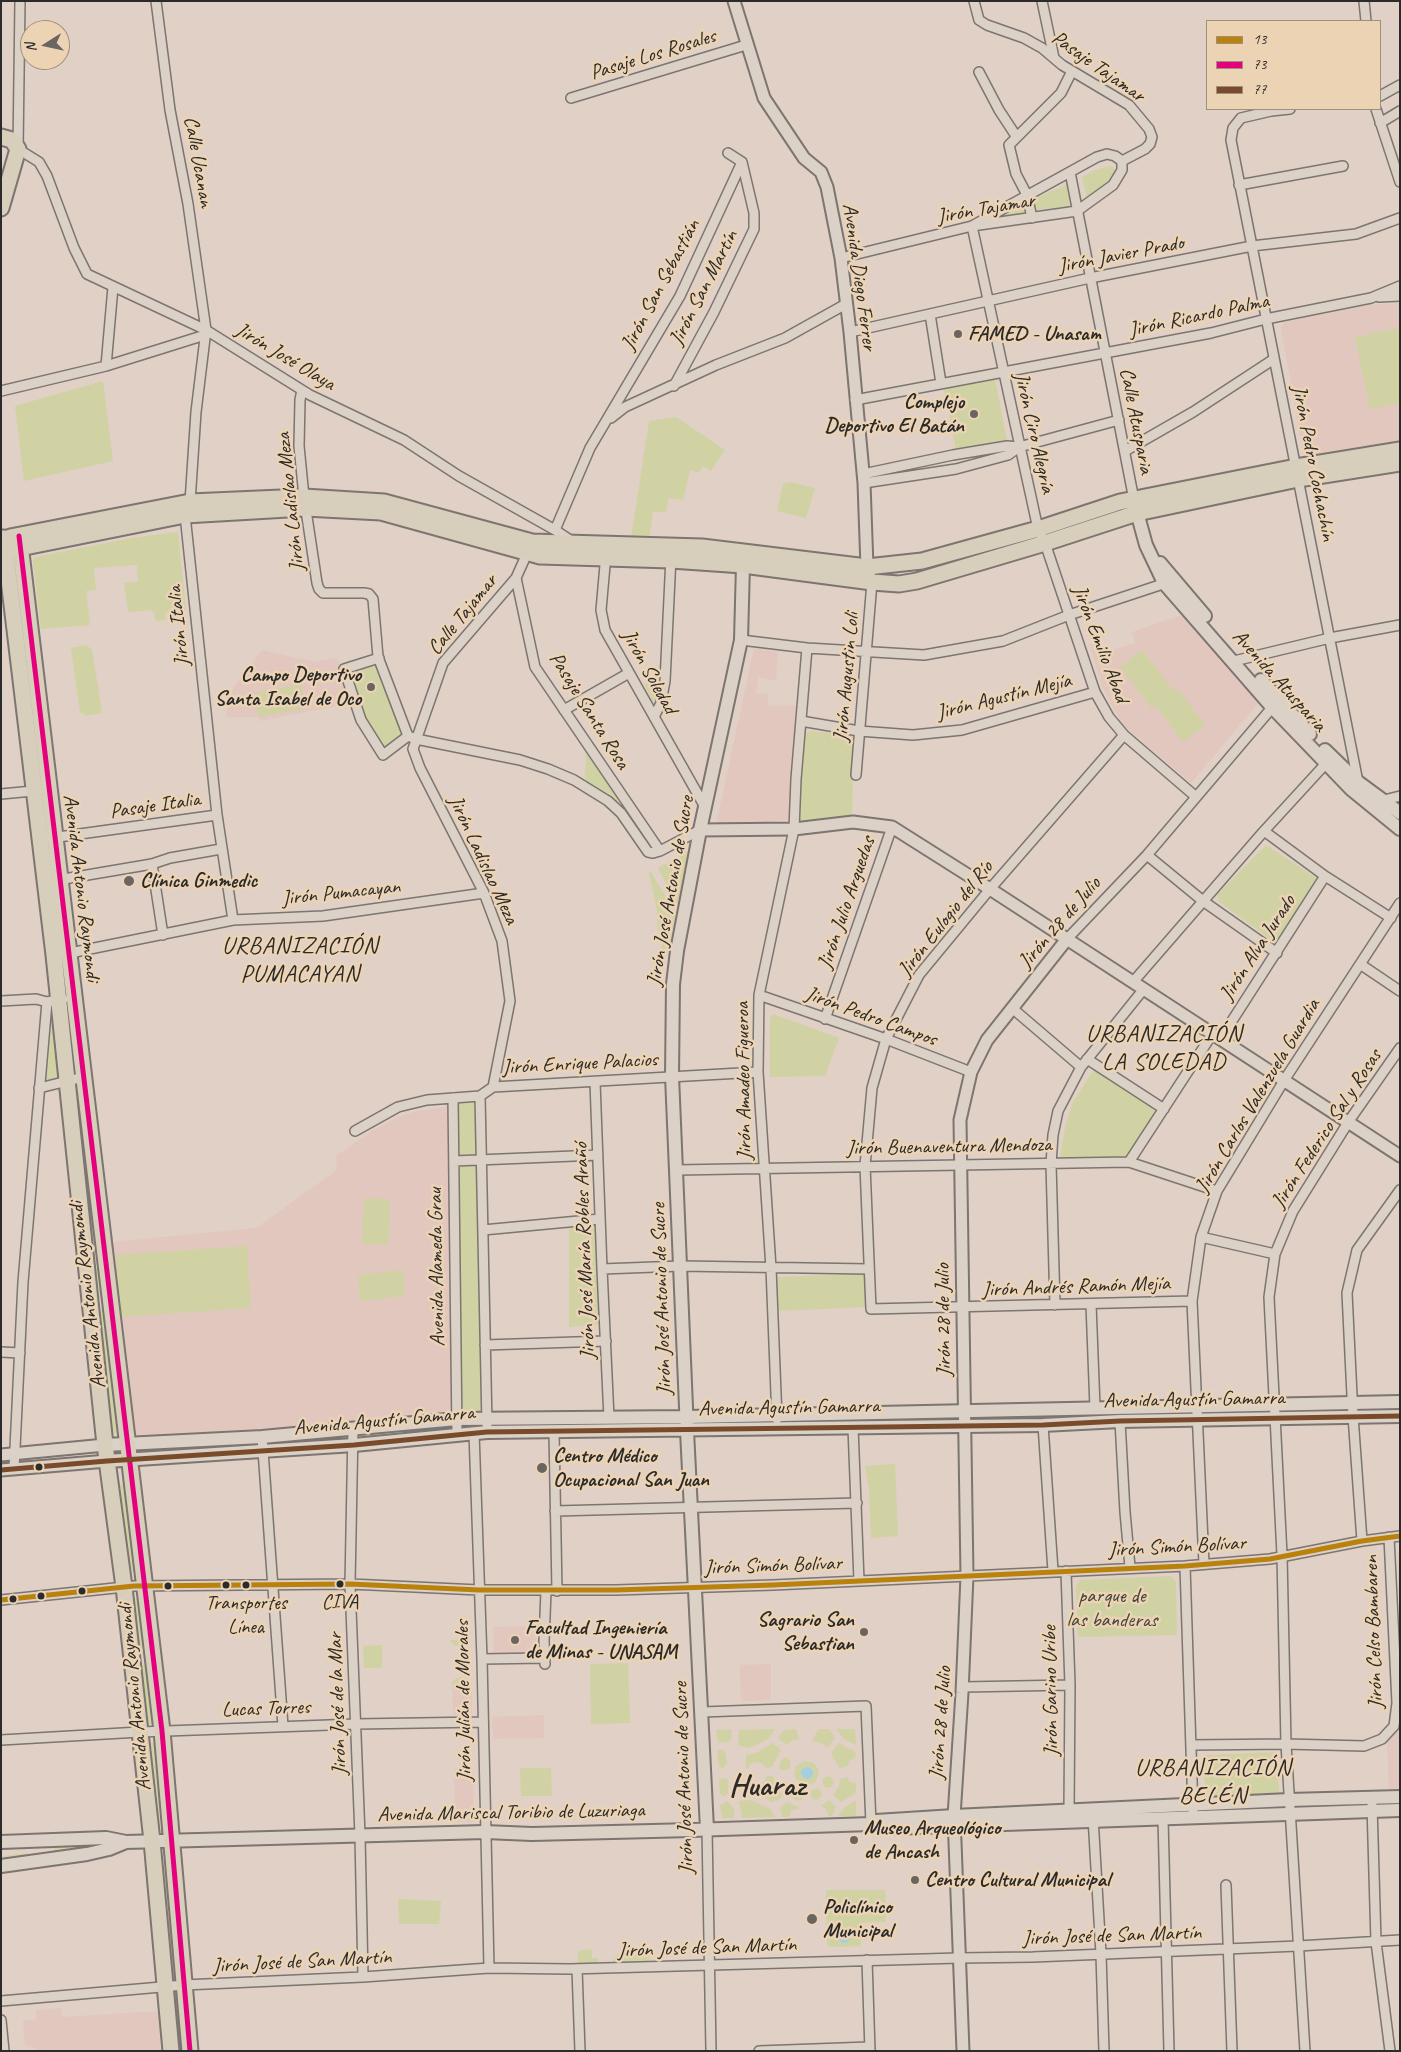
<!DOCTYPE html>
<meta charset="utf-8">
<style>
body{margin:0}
#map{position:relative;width:1401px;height:2052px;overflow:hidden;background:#e0d0c5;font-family:Caveat,sans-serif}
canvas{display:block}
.frame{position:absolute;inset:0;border:2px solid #2b2b2b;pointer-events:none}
.legend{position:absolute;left:1206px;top:20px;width:175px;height:90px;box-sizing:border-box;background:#ecd3b4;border:1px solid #9f907d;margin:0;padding:6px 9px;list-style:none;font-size:15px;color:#2b2b2b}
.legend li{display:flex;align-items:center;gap:10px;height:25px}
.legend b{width:25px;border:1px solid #9f907d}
.north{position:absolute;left:20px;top:20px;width:50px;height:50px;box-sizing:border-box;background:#ecd3b4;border:1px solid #9f907d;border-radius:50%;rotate:260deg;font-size:14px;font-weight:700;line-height:20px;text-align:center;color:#2b2b2b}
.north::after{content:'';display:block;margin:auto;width:18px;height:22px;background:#6a6561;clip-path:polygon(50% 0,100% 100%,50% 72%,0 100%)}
</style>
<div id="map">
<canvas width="1401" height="2052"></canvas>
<div class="frame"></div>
<ul class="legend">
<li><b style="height:6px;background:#ba810d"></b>13</li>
<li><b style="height:6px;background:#e5007d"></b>73</li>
<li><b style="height:6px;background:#7a4b2a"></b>77</li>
</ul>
<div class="north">N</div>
</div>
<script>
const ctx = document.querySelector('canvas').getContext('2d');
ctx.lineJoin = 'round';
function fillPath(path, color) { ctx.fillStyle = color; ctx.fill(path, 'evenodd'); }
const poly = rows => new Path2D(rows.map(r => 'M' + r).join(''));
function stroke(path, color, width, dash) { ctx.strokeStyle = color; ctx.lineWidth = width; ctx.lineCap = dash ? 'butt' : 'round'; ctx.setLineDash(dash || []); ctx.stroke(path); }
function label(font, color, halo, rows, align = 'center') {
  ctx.font = font + ' Caveat,sans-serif'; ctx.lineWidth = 5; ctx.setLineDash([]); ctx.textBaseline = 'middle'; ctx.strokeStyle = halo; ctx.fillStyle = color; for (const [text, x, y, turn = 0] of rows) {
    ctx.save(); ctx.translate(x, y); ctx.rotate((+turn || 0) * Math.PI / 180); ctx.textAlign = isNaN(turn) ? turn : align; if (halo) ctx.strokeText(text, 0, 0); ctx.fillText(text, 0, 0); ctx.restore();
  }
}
fillPath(poly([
 [1400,303,1400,441,1306,456,1303,453,1281,327,1285,322,1369,305],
 [1184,614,1261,700,1191,783,1121,723,1102,686,1089,644,1101,642,1106,652,1135,643,1132,632],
 [754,648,778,652,776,681,758,677,756,693,767,694,769,706,797,705,789,820,718,826,717,821],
 [262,650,315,662,337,658,353,703,260,721,258,717,226,717,227,707,233,688],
 [449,1106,452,1414,132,1439,111,1242,256,1228,337,1170,336,1156,370,1132,400,1116,417,1111],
 [1397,1552,1400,1552,1400,1630],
 [536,1626,536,1657,494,1658,493,1627],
 [771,1664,771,1700,741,1701,740,1665],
 [472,1684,472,1715,453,1715,452,1685],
 [544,1715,544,1738,493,1739,492,1717],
 [1400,1721,1400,1792,1389,1792,1387,1740,1394,1733],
 [473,1768,474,1822,455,1822,454,1769],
 [61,2008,62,2017,158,2011,161,2051,42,2051,25,2045,23,2021,37,2019,36,2010]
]), '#e2c7bf');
fillPath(poly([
 [1111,166,1114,168,1114,177,1087,197,1082,177,1095,170],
 [1066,185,1070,206,1035,210,1031,200],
 [1022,204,1025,213,997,219,996,216],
 [1399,328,1400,403,1370,409,1355,337],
 [995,379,1007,440,956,450,944,389],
 [103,381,113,461,24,481,15,406],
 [676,417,725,450,711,471,703,466,699,473,690,470,683,500,669,498,666,512,653,512,649,540,631,538,649,421],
 [790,482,815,488,806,518,777,511,783,484],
 [176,532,178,533,186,610,165,612,166,620,156,621,154,613,151,610,128,612,124,583,138,582,137,565,94,568,96,590,86,591,90,625,41,629,33,561,35,557,132,538],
 [86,645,92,649,102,713,85,716,84,713,80,713,71,648],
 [1142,650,1174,691,1178,689,1205,725,1183,742,1156,706,1152,709,1120,667],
 [375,661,403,732,403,735,382,748,361,711,364,709,349,671],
 [660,680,656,702,653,702,644,684],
 [301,684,306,708,259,717,254,693],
 [810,731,854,735,852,820,797,821,804,734],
 [586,754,588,755,618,798,618,802,615,802,608,793,585,782],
 [1266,845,1317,878,1277,944,1218,901,1217,895],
 [693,849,680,911,658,868],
 [651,872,676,914,667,953,662,952,661,932,658,931,657,911,649,873],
 [53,1011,64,1078,46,1080],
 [773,1014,839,1038,825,1076,770,1077,770,1018],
 [1094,1069,1160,1110,1128,1157,1060,1157,1065,1128,1072,1104],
 [77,1084,87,1166,81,1167,71,1085],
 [477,1099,477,1157,458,1159,455,1100],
 [458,1165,476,1165,481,1413,462,1413],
 [88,1178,102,1297,95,1298,82,1179],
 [364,1198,390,1199,388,1245,362,1244],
 [595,1221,600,1324,569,1327,569,1223],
 [247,1246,251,1308,120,1317,116,1255],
 [403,1270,405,1296,360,1301,358,1275],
 [864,1274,865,1307,777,1311,777,1277],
 [104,1309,119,1433,110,1434,96,1311],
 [1192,1409,1193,1417,973,1424,974,1413],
 [950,1414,951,1420,788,1424,788,1417],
 [450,1426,452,1434,359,1442,358,1434],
 [344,1434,346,1443,278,1448,278,1440],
 [256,1442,257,1449,140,1458,140,1450],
 [895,1464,898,1536,871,1538,869,1489,865,1466],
 [129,1483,139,1571,126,1571,116,1485],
 [1171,1576,1176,1582,1177,1635,1078,1637,1076,1587,1080,1580],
 [144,1598,149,1655,138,1655,132,1599],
 [470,1639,466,1645,460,1646,454,1645,450,1640],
 [382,1645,382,1668,364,1668,363,1646],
 [628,1663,630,1723,591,1724,590,1664],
 [152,1664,159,1723,145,1724,138,1665],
 [461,1677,467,1678,471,1684,451,1685,455,1679],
 [775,1729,768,1739,759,1744,747,1748,738,1745,739,1730],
 [796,1729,799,1739,793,1740,786,1745,778,1738,784,1730],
 [819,1729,829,1729,835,1738,827,1748,823,1744,812,1740],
 [836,1729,855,1729,856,1745,844,1739],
 [716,1730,732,1730,731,1739,728,1742,718,1743],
 [161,1742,168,1820,159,1821,151,1743],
 [773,1743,781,1750,772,1767,766,1768,763,1764,757,1762,752,1763,746,1770,746,1755,758,1752],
 [839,1743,856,1752,855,1758,849,1761,848,1766,839,1768,831,1753],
 [721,1749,725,1751,727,1764,723,1768,719,1767,717,1751],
 [1277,1752,1279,1793,1205,1796,1204,1755],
 [787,1757,790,1761,790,1768,787,1770,781,1770,779,1767,782,1759],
 [804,1761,814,1763,819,1771,816,1781,808,1786,799,1783,794,1775,796,1766],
 [804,1767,808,1767,812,1770,810,1777,804,1778,801,1774],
 [520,1768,551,1768,552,1796,521,1796],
 [767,1776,773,1776,776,1786,783,1795,777,1801,771,1802,760,1795,747,1792,746,1778,754,1784,759,1784,765,1781],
 '822.5 1782a5.5 5.5 0 1 1 11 0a5.5 5.5 0 1 1-11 0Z',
 [847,1777,850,1782,856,1783,856,1793,841,1802,833,1795,839,1786,840,1779],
 [724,1778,728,1780,728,1793,724,1796,720,1794,719,1779],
 '810.5 1794a5.5 5.5 0 1 1 11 0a5.5 5.5 0 1 1-11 0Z',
 '792.5 1795a5.5 5.5 0 1 1 11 0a5.5 5.5 0 1 1-11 0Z',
 [751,1800,770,1809,776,1817,742,1818,739,1801],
 [829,1800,836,1807,832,1816,829,1816,826,1809,821,1806],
 [856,1800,856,1816,838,1816,845,1807],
 [727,1801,734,1808,734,1818,722,1818,720,1805],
 [787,1802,799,1807,799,1809,791,1810,789,1817,782,1817,780,1807],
 [50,1841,125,1843,59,1857],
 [27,1853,29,1855,39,1853,41,1860,4,1865,3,1856],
 [161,1867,171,1867,180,1979,173,1980],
 [826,1890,885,1890,886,1922,861,1923,861,1946,831,1947,827,1944],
 [398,1899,441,1901,439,1924,399,1924],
 [592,1949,592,1958,598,1958,598,1968,578,1969,578,1951],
 [649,1954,651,1967,613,1968,613,1959,616,1955],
 [182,1997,186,2047,176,2047,173,1998]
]), '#d0d2a4');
fillPath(poly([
 '801 1773a6 6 0 1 1 12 0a6 6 0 1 1-12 0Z',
 '838 1937a6 6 0 1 1 12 0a6 6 0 1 1-12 0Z'
]), '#a4cfe0');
const minor = poly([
 [20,1,18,149,39,162,47,176,74,248,87,274,206,330,310,395,404,440,459,476,555,530,573,542],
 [156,1,170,110,188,204,206,330,196,412,190,502,185,515,217,815,233,920],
 [974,1,979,20,987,25,1024,38,1042,48,1062,65,1129,105,1149,129,1152,137,1150,144,1145,149,1122,161],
 [1042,1,1054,58],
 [1364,1,1366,21],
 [979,72,999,110,1016,136],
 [1380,96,1400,85],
 [571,98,746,45],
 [1290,109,1271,111,1241,118,1233,128,1231,140,1358,782],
 [1376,109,1400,182],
 [1380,123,1400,111],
 [1070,172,1134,500],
 [1239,185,1343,166],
 [1032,218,1027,195,1016,174,1009,145,1061,93,1072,71],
 [841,258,972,226,1077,211,1113,185,1122,170,1122,161,1115,156,1107,154,1097,157,972,226,1038,529,1045,543,1095,692,1109,717,1124,735,1195,796],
 [1379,297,1400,296],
 [930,314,941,383],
 [850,332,1090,278,1252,246,1356,234,1400,218],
 [106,366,113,287],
 [674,386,714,312,754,229,754,213,742,162,728,153],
 [302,390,300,400,299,446,304,497,317,583,319,589,323,593,364,593,369,594,373,599,378,657,408,736],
 [1,391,106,366,205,335],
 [855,400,1211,333,1266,319,1371,298,1400,286],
 [611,418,625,407,716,365,785,338,846,304],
 [1125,451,1193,412,1274,359],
 [863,474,953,455,1007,446,1019,447,1119,420],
 [864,483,956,469,1008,455,1019,447],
 [555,530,590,448,680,296,742,162],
 [606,554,601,610,605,630,705,807],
 [516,578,535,667,660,851],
 [741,640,807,648,924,655,1003,641,1069,615,1169,582],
 [379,658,344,669,361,720,383,755,408,736,416,739,520,760,548,769,574,780,608,801,621,813,648,852,653,853,660,851,700,830],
 [1234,661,1330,638,1400,625],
 [564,710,629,673],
 [654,717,661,703,665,681,671,557],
 [801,721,859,731,913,735,962,730,1095,692],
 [1124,735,990,889,919,975,886,1039,872,1088,865,1166,871,1309,1192,1301],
 [856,775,872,582],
 [1,794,33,791],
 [1380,801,1400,796],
 [1264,831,1325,876,1391,918],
 [51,838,217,815],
 [1147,855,1203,901,1277,953],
 [152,864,163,935],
 [58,880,152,864,170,858,221,849],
 [1067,939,1147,855,1276,703],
 [65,954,233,920,323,916,484,893],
 [1360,964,1400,991],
 [1133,982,1264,831,1330,759],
 [759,995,886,1039,971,1072],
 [1,1001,36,999,47,1002],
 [1012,1008,1081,1067],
 [825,1019,892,827],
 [1221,1038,1325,876],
 [1087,1059,1164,1109],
 [595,1082,602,1269,609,1418],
 [493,1087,510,1001,502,941,484,893,420,768,413,749,443,663,516,578,529,549],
 [39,1088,84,1077],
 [480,1096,487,1425],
 [453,1098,457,1435],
 [355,1131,398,1107,427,1100,480,1096,493,1087,758,1072],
 [454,1161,598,1155],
 [1129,1162,1213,1033],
 [677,1170,1129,1162,1217,1191],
 [483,1230,600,1219],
 [1201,1237,1275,1254],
 [602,1269,681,1266,869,1269],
 [1091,1304,1095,1408],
 [1055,1305,1051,1164,1053,1135,1058,1111,1081,1067,1143,990],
 [485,1345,606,1341],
 [1,1352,20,1353],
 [777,1419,771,1268,758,1072,759,995,794,829,796,779,807,648],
 [1120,1421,1125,1512,1130,1567],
 [1043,1425,1053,1571],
 [853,1427,859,1581],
 [353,1429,350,1584,360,1836,363,1977],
 [474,1433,482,1659,489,1968],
 [554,1433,557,1591],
 [262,1437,283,1726],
 [14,1469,23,1282,47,1002,63,999],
 [555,1511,857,1503],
 [1362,1541,1353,1416,1347,1293,1357,1250,1400,1190],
 [1204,1564,1192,1301,1201,1237,1217,1191,1285,1079,1400,903],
 [1185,1566,1193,1810],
 [1066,1571,1070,1685,1069,1810],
 [1,1600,134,1586,350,1584,479,1590,616,1590,773,1585,1185,1566,1270,1559,1362,1541,1400,1536],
 [482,1659,545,1658],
 [545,1664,544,1641,546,1591],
 [963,1687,1070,1685],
 [702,1712,866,1706,871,1824],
 [1,1740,140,1732,356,1724,483,1722],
 [1191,1745,1286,1744,1364,1746,1382,1739,1394,1726,1397,1703,1389,1537],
 [1372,1805,1376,1942,1390,2051],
 [1093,1817,1101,1954,1104,2051],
 [1163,1819,1169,2051],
 [707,1829,711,2051],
 [1226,1885,1232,2051],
 [867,1960,870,2051],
 [577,1969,580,2051],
 [1,2001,184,1985,363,1977,489,1968,570,1969,959,1958,1033,1957,1298,1946,1400,1940],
 [1,2020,4,2051],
 [759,2051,869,2047],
 [1305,2051,1286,1744,1282,1555,1269,1297,1275,1254,1293,1211,1349,1121,1400,1048]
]);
const tertiary = poly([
 [734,1,764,98,804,158,821,172,827,187,841,258,850,332,864,483,867,567,869,574],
 [700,830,794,829,853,822,892,827,990,889,1400,1156],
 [1,1455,105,1445],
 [1,1470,107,1461],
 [963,2051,954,1816,962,1693,967,1576,960,1120,971,1072,987,1040,1067,939]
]);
const secondary = poly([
 [1135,505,1146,545,1164,583,1272,707,1326,763,1351,789,1400,829],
 [1160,563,1205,616],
 [1261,680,1310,734],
 [1325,750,1358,782,1400,813],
 [105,1445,262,1437,457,1419,687,1417,1400,1402],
 [107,1461,354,1445,487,1432,1043,1425,1120,1421,1400,1416],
 [892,1828,1400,1810],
 [707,1829,687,1431,672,1076,673,984,677,951,700,830,741,640,743,565,745,557],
 [1,1842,106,1838,126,1842,485,1832,532,1834,692,1830,871,1824,876,1821,954,1816,1289,1800,1400,1797],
 [1,1866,87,1854,109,1849,126,1842]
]);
const primary = poly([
 [1,137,12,140,18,149,1,208],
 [19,536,162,1731,190,2051],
 [10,537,190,502,304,497,384,502,532,542,702,547,867,567,922,561,1038,529,1120,502,1296,467,1400,450],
 [4,538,54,955,105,1445,124,1587,152,1841,171,2051],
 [10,550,185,515,305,508,381,512,540,556,671,560,743,565,872,582,899,584,917,581,1045,543,1137,513,1298,479,1400,463]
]);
stroke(minor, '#7c7570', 12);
stroke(tertiary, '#7c7570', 15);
stroke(secondary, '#7c7570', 16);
stroke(primary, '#7c7570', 19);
stroke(minor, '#dbd1c6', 9);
stroke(tertiary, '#dbd1c6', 11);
stroke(secondary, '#dbd1c6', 12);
stroke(primary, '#d8cebc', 15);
stroke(poly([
 [1,1600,134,1586,350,1584,479,1590,616,1590,773,1585,1185,1566,1270,1559,1362,1541,1400,1536]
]), '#ba810d', 5);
stroke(poly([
 [19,536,162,1731,190,2051]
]), '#e5007d', 5);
stroke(poly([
 [1,1470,107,1461,354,1445,487,1432,1043,1425,1120,1421,1400,1416]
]), '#7a4b2a', 5);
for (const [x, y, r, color] of [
 [958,334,5,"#6a6561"],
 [974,414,5,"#6a6561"],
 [371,687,5,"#6a6561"],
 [129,881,6,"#6a6561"],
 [39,1467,4.5,"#2b2b2b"],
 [542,1468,6,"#6a6561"],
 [340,1584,4.5,"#2b2b2b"],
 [226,1585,4.5,"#2b2b2b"],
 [246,1585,4.5,"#2b2b2b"],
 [168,1586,4.5,"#2b2b2b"],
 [82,1591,4.5,"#2b2b2b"],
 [41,1596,4.5,"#2b2b2b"],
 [13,1599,4.5,"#2b2b2b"],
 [864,1632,5,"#6a6561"],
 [515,1640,5,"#6a6561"],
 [854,1840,5,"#6a6561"],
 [915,1880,5,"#6a6561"],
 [812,1919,6,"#6a6561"]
]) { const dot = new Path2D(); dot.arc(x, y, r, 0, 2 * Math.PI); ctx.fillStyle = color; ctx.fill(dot); stroke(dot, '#ecd3b4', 2); }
label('20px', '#2b2b2b', '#ecd3b4', [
 ["CIVA",340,1603],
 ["Transportes",246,1604],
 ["Línea",246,1628]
]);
label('21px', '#2b2b2b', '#ecd3b4', [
 ["Pasaje Los Rosales",653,55,-17],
 ["Pasaje Tajamar",1098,67,35],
 ["Calle Ucanan",198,162,80],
 ["Jirón Tajamar",986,209,-10],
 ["Jirón Javier Prado",1121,255,-11],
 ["Avenida Diego Ferrer",859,277,82],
 ["Jirón San Sebastián",661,285,-62],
 ["Jirón San Martín",704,288,-63],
 ["Jirón Ricardo Palma",1199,316,-12],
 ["Jirón José Olaya",285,357,31],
 ["Calle Atusparia",1136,421,79],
 ["Jirón Ciro Alegría",1034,433,77],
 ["Jirón Pedro Cochachín",1313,463,79],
 ["Jirón Ladislao Meza",291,502,-96],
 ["Calle Tajamar",463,615,-51],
 ["Jirón Italia",179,626,-96],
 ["Jirón Emilio Abad",1100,644,69],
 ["Jirón Soledad",649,672,61],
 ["Jirón Augustin Loli",847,677,-85],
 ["Avenida Atusparia",1279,681,48],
 ["Jirón Agustín Mejía",1004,697,-14],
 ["Pasaje Santa Rosa",589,711,58],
 ["Pasaje Italia",155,806,-8],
 ["Jirón Ladislao Meza",483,860,65],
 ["Avenida Antonio Raymondi",81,888,83],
 ["Jirón José Antonio de Sucre",671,891,-80],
 ["Jirón Pumacayan",341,893,-6],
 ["Jirón Julio Arguedas",847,903,-71],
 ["Jirón Eulogio del Río",946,919,-52],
 ["Jirón 28 de Julio",1060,923,-49],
 ["Jirón Alva Jurado",1258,948,-57],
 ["Jirón Pedro Campos",871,1017,20],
 ["Jirón Enrique Palacios",580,1064,-3],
 ["Jirón Amadeo Figueroa",744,1081,-91],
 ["Jirón Carlos Valenzuela Guardia",1258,1096,-59],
 ["Jirón Federico Sal y Rosas",1327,1129,-57],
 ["Jirón Buenaventura Mendoza",949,1147,-1],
 ["Jirón José María Robles Arañó",585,1251,-92],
 ["Avenida Alameda Grau",437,1267,-91],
 ["Jirón Andrés Ramón Mejía",1076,1287,-2],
 ["Avenida Antonio Raymondi",88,1295,-97],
 ["Jirón José Antonio de Sucre",662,1299,-92],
 ["Jirón 28 de Julio",944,1320,-91],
 ["Avenida Agustín Gamarra",1194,1400,-1],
 ["Avenida Agustín Gamarra",789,1408,-1],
 ["Avenida Agustín Gamarra",384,1421,-5],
 ["Jirón Simón Bolívar",1177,1547,-3],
 ["Jirón Simón Bolívar",773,1566,-2],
 ["Jirón Celso Bambaren",1374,1632,-92],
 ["Jirón Garino Uribe",1051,1691,-91],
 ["Avenida Antonio Raymondi",135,1697,-96],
 ["Jirón Julián de Morales",464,1701,-91],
 ["Jirón José de la Mar",338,1704,-92],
 ["Lucas Torres",266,1709,-2],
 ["Jirón 28 de Julio",941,1723,-86],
 ["Jirón José Antonio de Sucre",684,1778,-92],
 ["Avenida Mariscal Toribio de Luzuriaga",511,1813,-1],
 ["Jirón José de San Martín",1112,1936,-2],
 ["Jirón José de San Martín",707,1948,-2],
 ["Jirón José de San Martín",302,1962,-3]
]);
label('bold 21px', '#2b2b2b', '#ecd3b4', [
 ["FAMED - Unasam",968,334],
 ["Complejo",964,402,"right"],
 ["Deportivo El Batán",964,426,"right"],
 ["Campo Deportivo",361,675,"right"],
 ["Santa Isabel de Oco",361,699,"right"],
 ["Clínica Ginmedic",140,881],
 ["Centro Médico",553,1456],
 ["Ocupacional San Juan",553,1480],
 ["Sagrario San",854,1620,"right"],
 ["Sebastian",854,1644,"right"],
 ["Facultad Ingeniería",525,1628],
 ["de Minas - UNASAM",525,1652],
 ["Museo Arqueológico",864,1828],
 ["de Ancash",864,1852],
 ["Centro Cultural Municipal",925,1880],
 ["Policlínico",823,1907],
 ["Municipal",823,1931]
], 'left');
label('21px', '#424439', '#ecd3b4', [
 ["parque de",1112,1596],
 ["las banderas",1112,1620]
]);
ctx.letterSpacing = '1px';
label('24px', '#2b2b2b', '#ecd3b4', [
 ["URBANIZACIÓN",300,947],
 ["PUMACAYAN",300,975],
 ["URBANIZACIÓN",1164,1035],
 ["LA SOLEDAD",1164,1063],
 ["URBANIZACIÓN",1213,1769],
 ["BELÉN",1213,1797]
]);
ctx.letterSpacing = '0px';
label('bold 31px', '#2b2b2b', '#ecd3b4', [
 ["Huaraz",767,1787]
]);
</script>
